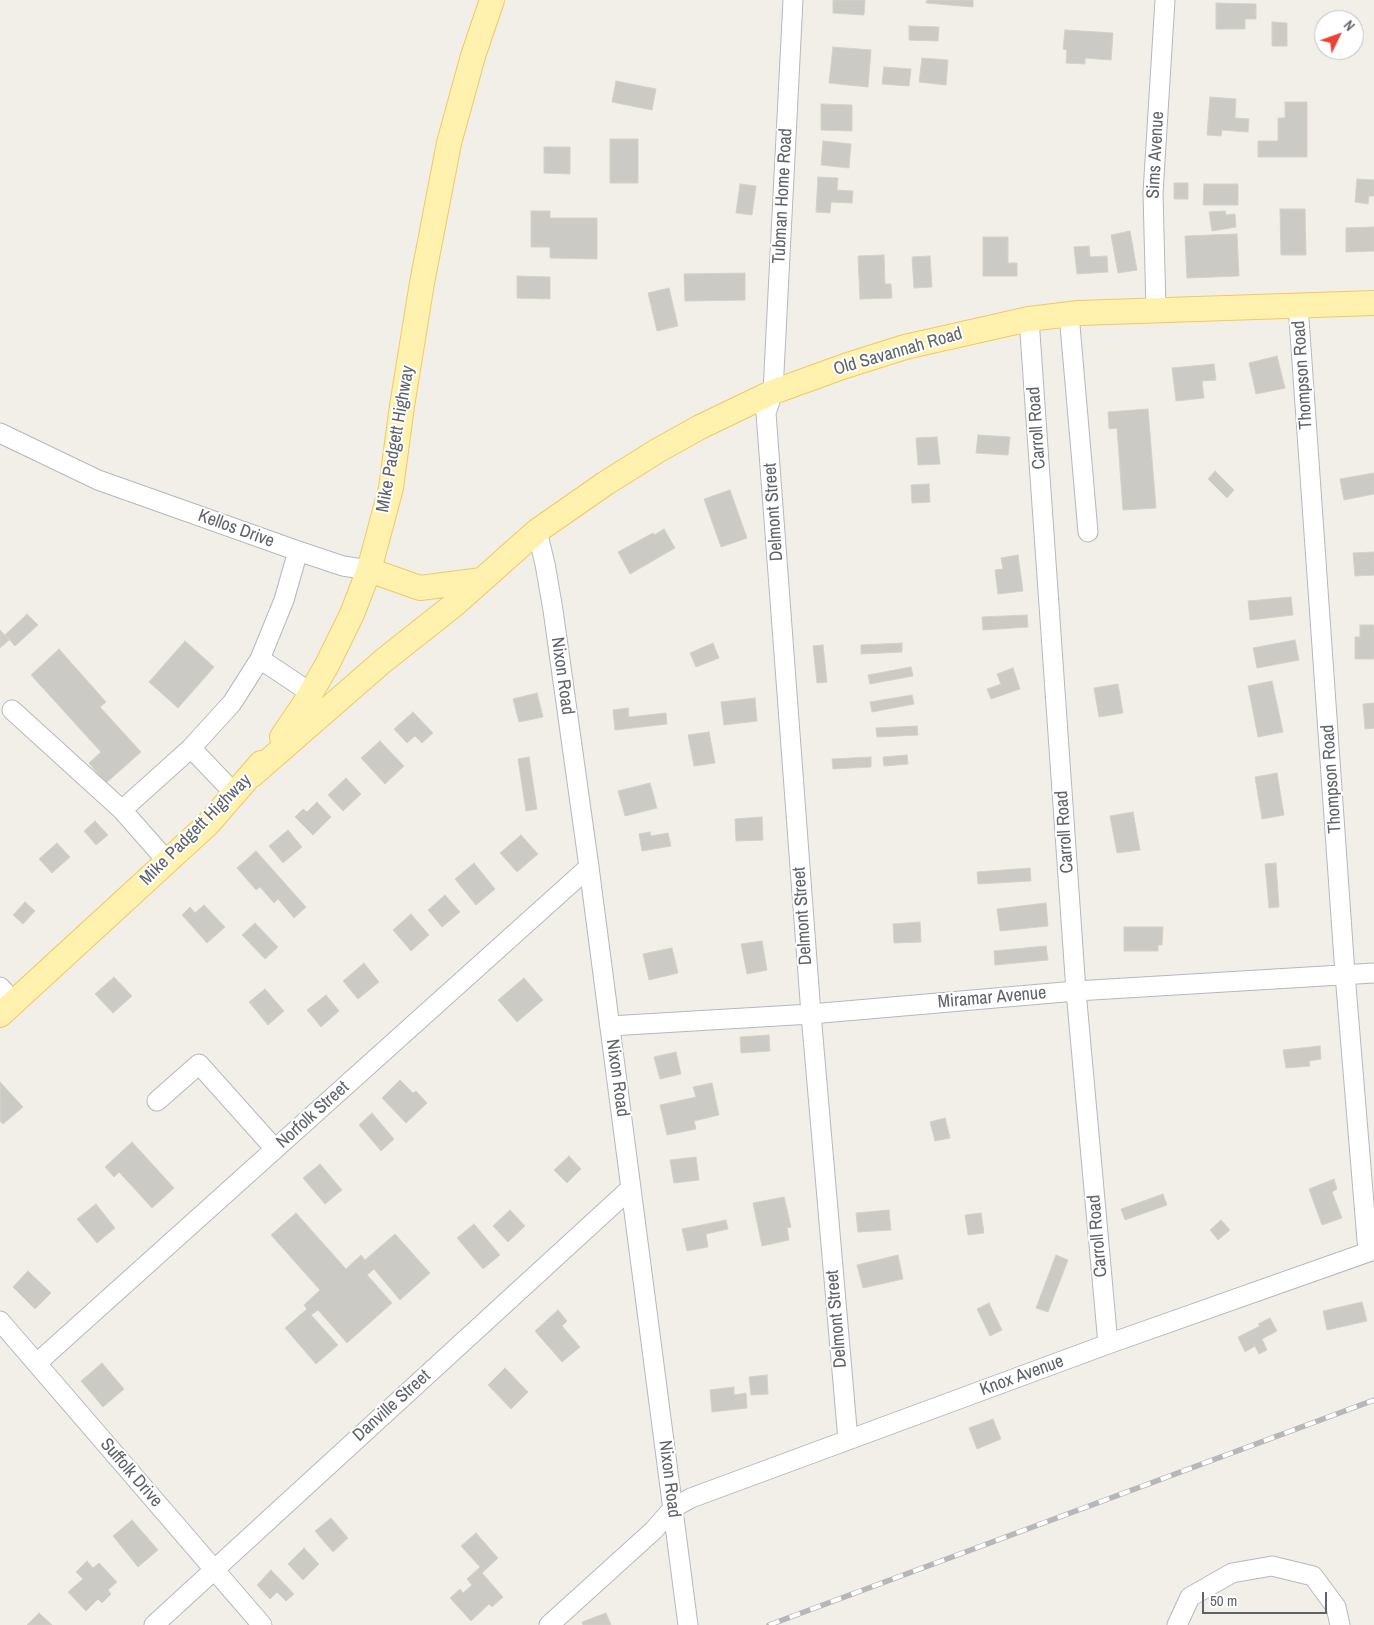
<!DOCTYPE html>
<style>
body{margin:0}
#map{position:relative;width:1374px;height:1625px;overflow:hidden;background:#f1efe8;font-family:"Archivo Narrow",sans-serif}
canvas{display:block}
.north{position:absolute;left:1314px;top:10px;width:50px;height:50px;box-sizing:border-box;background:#fff;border:1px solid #bfc1c3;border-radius:50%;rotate:48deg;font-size:14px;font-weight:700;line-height:20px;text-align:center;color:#5f6368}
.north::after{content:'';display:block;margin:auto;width:18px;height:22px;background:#ea4335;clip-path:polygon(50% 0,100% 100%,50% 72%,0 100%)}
.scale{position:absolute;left:1202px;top:1592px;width:125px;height:22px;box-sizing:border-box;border:2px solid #5f6368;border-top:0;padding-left:6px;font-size:15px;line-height:18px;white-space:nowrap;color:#5f6368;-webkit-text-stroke:4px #fff;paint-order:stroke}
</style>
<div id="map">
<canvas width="1374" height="1625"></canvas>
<div class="north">N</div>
<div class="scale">50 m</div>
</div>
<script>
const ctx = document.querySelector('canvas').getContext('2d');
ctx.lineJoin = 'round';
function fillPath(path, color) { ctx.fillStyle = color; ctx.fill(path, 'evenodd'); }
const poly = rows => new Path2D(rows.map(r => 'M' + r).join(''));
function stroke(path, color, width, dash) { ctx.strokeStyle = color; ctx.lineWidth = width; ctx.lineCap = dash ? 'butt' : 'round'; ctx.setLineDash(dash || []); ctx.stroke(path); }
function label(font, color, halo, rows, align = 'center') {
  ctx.font = font + ' "Archivo Narrow",sans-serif'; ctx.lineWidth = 4; ctx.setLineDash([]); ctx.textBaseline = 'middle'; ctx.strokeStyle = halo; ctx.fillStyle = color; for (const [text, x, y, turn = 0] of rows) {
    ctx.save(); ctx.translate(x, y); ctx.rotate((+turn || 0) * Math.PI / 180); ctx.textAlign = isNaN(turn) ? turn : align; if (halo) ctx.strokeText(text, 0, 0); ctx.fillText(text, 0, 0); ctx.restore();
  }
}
const building = poly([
 [833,0,865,0,864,15,833,13,833,0],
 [927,0,973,0,973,7,926,3,927,0],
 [1216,3,1256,4,1256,19,1245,19,1245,29,1216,29,1216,3],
 [1272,22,1287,23,1287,46,1272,46,1272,22],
 [909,26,939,27,938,41,909,40,909,26],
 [1065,30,1113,33,1111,60,1085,58,1085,64,1066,63,1067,50,1063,49,1065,30],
 [833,47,871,50,868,87,829,83,833,47],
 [922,58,948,60,946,85,919,82,922,58],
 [884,67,911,69,909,86,882,84,884,67],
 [616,81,656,89,652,110,612,102,616,81],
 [1210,97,1236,99,1235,118,1249,119,1248,132,1222,130,1221,136,1207,135,1210,97],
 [1285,102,1307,102,1307,157,1258,157,1258,141,1278,141,1278,118,1285,118,1285,102],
 [821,104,852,105,852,131,821,130,821,104],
 [610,139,638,139,638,183,610,183,610,139],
 [823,141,851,144,849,168,821,165,823,141],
 [544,147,570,147,570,174,544,173,544,147],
 [818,177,838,178,837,190,853,191,852,203,831,202,830,213,816,212,818,177],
 [1357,179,1374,180,1374,196,1369,196,1368,204,1355,202,1357,179],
 [1174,183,1188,183,1188,199,1174,199,1174,183],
 [740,184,756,186,752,215,736,213,740,184],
 [1204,184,1238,184,1238,205,1203,205,1204,184],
 [1280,209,1305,209,1306,255,1281,255,1280,209],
 [531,211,550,211,550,218,597,218,597,259,550,258,550,247,531,247,531,211],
 [1225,211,1226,215,1235,214,1236,227,1212,231,1209,212,1225,211],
 [1374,227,1374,251,1346,252,1346,228,1374,227],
 [1130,231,1137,270,1118,273,1111,235,1130,231],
 [1237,234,1239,276,1187,278,1185,236,1237,234],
 [983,237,1008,237,1008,263,1017,263,1017,276,983,276,983,237],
 [1089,246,1090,257,1107,256,1108,272,1077,274,1074,247,1089,246],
 [884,255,885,284,891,284,892,298,860,299,858,256,884,255],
 [930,256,932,287,914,288,912,257,930,256],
 [745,273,745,300,685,301,684,274,745,273],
 [517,276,550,277,550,299,517,298,517,276],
 [669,288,678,326,657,331,648,293,669,288],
 [1277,356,1285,388,1256,394,1249,363,1277,356],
 [1214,364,1216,380,1202,381,1204,398,1176,401,1172,368,1214,364],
 [1148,409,1156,508,1123,510,1117,428,1109,429,1108,412,1148,409],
 [978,435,1010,437,1008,455,976,453,978,435],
 [937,437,940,464,918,465,916,438,937,437],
 [1215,471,1234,490,1227,498,1208,479,1215,471],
 [1374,473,1374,494,1344,500,1340,479,1374,473],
 [929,484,930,502,912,503,911,485,929,484],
 [730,490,747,538,721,547,704,499,730,490],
 [664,529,675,548,630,574,618,552,653,533,654,535,664,529],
 [1374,552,1374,575,1355,576,1353,553,1374,552],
 [1018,555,1023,591,998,594,995,570,1003,569,1001,558,1018,555],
 [1291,597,1293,615,1250,620,1248,601,1291,597],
 [27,614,38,625,15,646,5,635,27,614],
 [1027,615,1028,627,983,630,982,617,1027,615],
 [1360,625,1374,625,1374,659,1355,659,1355,637,1360,637,1360,625],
 [0,630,9,640,0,648,0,630],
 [1295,640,1299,660,1257,668,1253,648,1295,640],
 [185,641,214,667,178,708,149,682,185,641],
 [713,643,719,658,696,667,690,653,713,643],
 [902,643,902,652,861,654,861,645,902,643],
 [823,645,827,682,817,683,813,646,823,645],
 [59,649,106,702,100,707,141,752,106,783,89,763,101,752,31,675,59,649],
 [911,667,913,676,870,684,868,675,911,667],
 [1013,668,1020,689,991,699,987,689,1001,684,997,674,1013,668],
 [1272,681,1283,732,1258,737,1248,686,1272,681],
 [1118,684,1123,713,1099,717,1094,688,1118,684],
 [537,693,543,717,519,722,513,699,537,693],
 [912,695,914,704,872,712,870,702,912,695],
 [755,698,757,721,724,725,721,702,755,698],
 [1374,703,1374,728,1365,729,1363,704,1374,703],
 [628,708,629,717,666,713,667,724,615,730,613,710,628,708],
 [413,712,433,733,422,743,415,736,407,743,394,729,413,712],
 [917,726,918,735,877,737,876,728,917,726],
 [709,732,715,763,694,766,688,735,709,732],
 [380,741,404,766,385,784,361,758,380,741],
 [907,755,908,764,884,766,883,757,907,755],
 [529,757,537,809,526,811,518,759,529,757],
 [871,757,871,767,833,769,832,759,871,757],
 [1277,773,1284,815,1262,819,1255,777,1277,773],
 [346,778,361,794,343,811,328,795,346,778],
 [650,783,657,808,625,816,618,791,650,783],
 [317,802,331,817,313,835,295,817,303,809,307,812,317,802],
 [1133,812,1140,850,1117,853,1110,816,1133,812],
 [762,817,763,840,736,841,735,819,762,817],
 [95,821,108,835,96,845,84,831,95,821],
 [288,830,302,847,283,863,269,846,288,830],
 [650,832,651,836,668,833,671,846,642,851,639,834,650,832],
 [521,835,538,854,517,872,500,853,521,835],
 [57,843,70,857,52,873,39,859,57,843],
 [256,851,306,907,294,918,278,899,274,903,260,887,256,890,237,868,256,851],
 [474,863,495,889,476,905,455,879,474,863],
 [1276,863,1279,907,1269,908,1265,864,1276,863],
 [1030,868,1031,881,978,884,977,872,1030,868],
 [445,895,460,912,442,927,428,910,445,895],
 [25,902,35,911,23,924,13,915,25,902],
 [1046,903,1048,926,1000,931,997,909,1046,903],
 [204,905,225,927,207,943,182,915,190,907,195,913,204,905],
 [411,914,429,935,411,951,393,930,411,914],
 [920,922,921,942,894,943,893,924,920,922],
 [255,923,278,947,265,959,242,935,255,923],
 [1124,927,1163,927,1162,945,1158,945,1158,951,1124,951,1124,927],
 [762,941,767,970,747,974,741,944,762,941],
 [1046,946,1048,960,995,965,994,951,1046,946],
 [672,948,678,973,649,980,643,954,672,948],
 [364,963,379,982,358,999,343,981,364,963],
 [114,977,132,996,113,1013,95,994,114,977],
 [524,978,543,1000,517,1022,498,1000,524,978],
 [265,989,284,1011,268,1025,249,1002,265,989],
 [326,995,339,1011,321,1027,307,1010,326,995],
 [769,1035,770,1051,741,1053,740,1037,769,1035],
 [1320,1046,1321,1059,1309,1061,1310,1066,1286,1068,1283,1050,1320,1046],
 [676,1052,681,1074,660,1079,654,1057,676,1052],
 [400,1080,413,1093,416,1091,427,1103,406,1123,382,1098,400,1080],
 [0,1082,23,1107,3,1124,0,1121,0,1082],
 [712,1083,719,1115,694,1121,696,1129,667,1135,660,1105,696,1097,693,1087,712,1083],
 [372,1113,394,1139,381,1151,359,1125,372,1113],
 [945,1118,950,1138,935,1141,930,1122,945,1118],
 [132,1142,174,1188,152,1208,119,1172,114,1177,105,1167,132,1142],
 [569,1156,581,1169,567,1183,554,1170,569,1156],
 [696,1157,699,1180,674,1183,670,1160,696,1157],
 [320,1164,342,1190,325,1204,303,1178,320,1164],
 [1334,1179,1337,1189,1332,1192,1342,1218,1322,1225,1309,1189,1334,1179],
 [1163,1194,1167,1205,1125,1220,1121,1209,1163,1194],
 [784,1197,791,1227,787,1228,789,1240,762,1246,753,1203,784,1197],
 [96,1204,115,1228,97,1243,77,1219,96,1204],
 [510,1210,525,1226,508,1242,493,1226,510,1210],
 [889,1210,891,1230,858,1232,856,1213,889,1210],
 [296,1213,346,1269,361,1255,365,1260,395,1234,430,1273,400,1300,374,1269,367,1275,392,1303,347,1343,318,1310,311,1315,338,1345,316,1364,285,1328,307,1309,304,1305,320,1290,271,1235,296,1213],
 [981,1213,984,1233,968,1235,965,1215,981,1213],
 [726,1220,728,1229,706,1234,708,1247,687,1251,682,1229,726,1220],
 [1221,1220,1230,1230,1218,1240,1210,1230,1221,1220],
 [474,1224,500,1255,483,1269,457,1238,474,1224],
 [898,1255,903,1279,863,1288,857,1265,898,1255],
 [1056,1255,1068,1260,1048,1312,1036,1308,1056,1255],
 [28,1271,51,1293,35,1309,13,1287,28,1271],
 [1362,1302,1367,1321,1327,1330,1323,1311,1362,1302],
 [989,1303,1002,1330,990,1336,977,1309,989,1303],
 [558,1310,567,1321,562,1326,580,1347,562,1362,535,1331,558,1310],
 [1270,1318,1277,1331,1262,1339,1267,1350,1259,1354,1255,1346,1245,1352,1238,1337,1260,1326,1258,1324,1270,1318],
 [102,1363,124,1389,103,1407,81,1381,102,1363],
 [505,1368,528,1392,511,1409,488,1385,505,1368],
 [767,1375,768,1394,751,1395,749,1377,767,1375],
 [734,1387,734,1395,746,1393,747,1408,712,1412,710,1390,734,1387],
 [993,1419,1001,1439,977,1449,969,1428,993,1419],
 [331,1518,348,1538,333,1552,315,1531,331,1518],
 [132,1520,158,1550,138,1567,113,1536,132,1520],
 [476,1533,498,1558,482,1573,503,1597,492,1607,489,1604,471,1621,450,1598,460,1589,463,1593,472,1585,467,1579,480,1567,461,1546,476,1533],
 [304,1548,319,1564,303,1580,288,1564,304,1548],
 [87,1561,93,1568,99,1563,117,1582,108,1590,111,1594,102,1603,98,1599,86,1611,68,1592,83,1579,76,1572,87,1561],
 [271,1570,294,1594,286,1601,277,1592,270,1599,257,1585,271,1570],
 [39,1613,52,1625,27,1625,39,1613],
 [606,1613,611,1625,583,1625,582,1622,606,1613]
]);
fillPath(building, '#cccac5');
stroke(building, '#d6d1c6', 1);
const minor = poly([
 [793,0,773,392,766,413,811,1014,848,1440],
 [1298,305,1345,974,1368,1252],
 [1156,310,1153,193,1165,0],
 [1069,314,1088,532],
 [1029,319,1076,991,1108,1344],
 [0,433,98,480,298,551,343,566,369,570],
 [537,531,545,564,553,610,589,867,688,1625],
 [298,551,284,600,260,659,311,693],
 [12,710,122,810],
 [191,748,235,794],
 [167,861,122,810,191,748,232,703,260,659],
 [0,987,14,1002],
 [610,1026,811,1014,1076,991,1374,973],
 [157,1101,199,1064,275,1149],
 [0,1321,262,1625],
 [37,1363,589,867],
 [154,1625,631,1188],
 [549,1625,654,1530,673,1508,691,1498,1108,1344,1374,1250],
 [1177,1625,1190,1597,1232,1573,1272,1566,1313,1576,1336,1607,1340,1625]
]);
const major = poly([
 [369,570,420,588,482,580],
 [282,737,305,703,327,665,352,614,369,570,391,488,402,406,422,283,449,143,473,56,492,0],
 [251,776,383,661,455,604,537,531,606,483,657,451,700,427,773,392,845,366,905,347,1029,319,1079,313,1374,303],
 [0,1015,208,824,261,763]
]);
stroke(minor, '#b5b8bc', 21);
stroke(major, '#f2c960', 26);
stroke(minor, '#fff', 19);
stroke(major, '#fff2af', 24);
const rail = poly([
 [769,1625,1374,1400]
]);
stroke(rail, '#b6b7b8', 5.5);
stroke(rail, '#fff', 4, [11]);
label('18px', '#5f6368', '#fff', [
 ["Sims Avenue",1156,155,-87],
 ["Tubman Home Road",783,196,-87],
 ["Old Savannah Road",898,352,-16],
 ["Thompson Road",1303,375,-94],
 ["Carroll Road",1037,428,-94],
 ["Mike Padgett Highway",396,439,-80],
 ["Delmont Street",774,512,-94],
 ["Kellos Drive",236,529,20],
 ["Nixon Road",562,676,82],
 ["Thompson Road",1332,779,-94],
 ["Mike Padgett Highway",196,830,-45],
 ["Carroll Road",1065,832,-94],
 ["Delmont Street",803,916,-94],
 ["Miramar Avenue",992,998,-5],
 ["Nixon Road",617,1078,82],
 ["Norfolk Street",313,1115,-42],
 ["Carroll Road",1098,1236,-95],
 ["Delmont Street",837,1319,-95],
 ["Knox Avenue",1022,1376,-20],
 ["Danville Street",392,1406,-42],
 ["Suffolk Drive",131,1473,49],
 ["Nixon Road",669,1479,83]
]);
</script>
